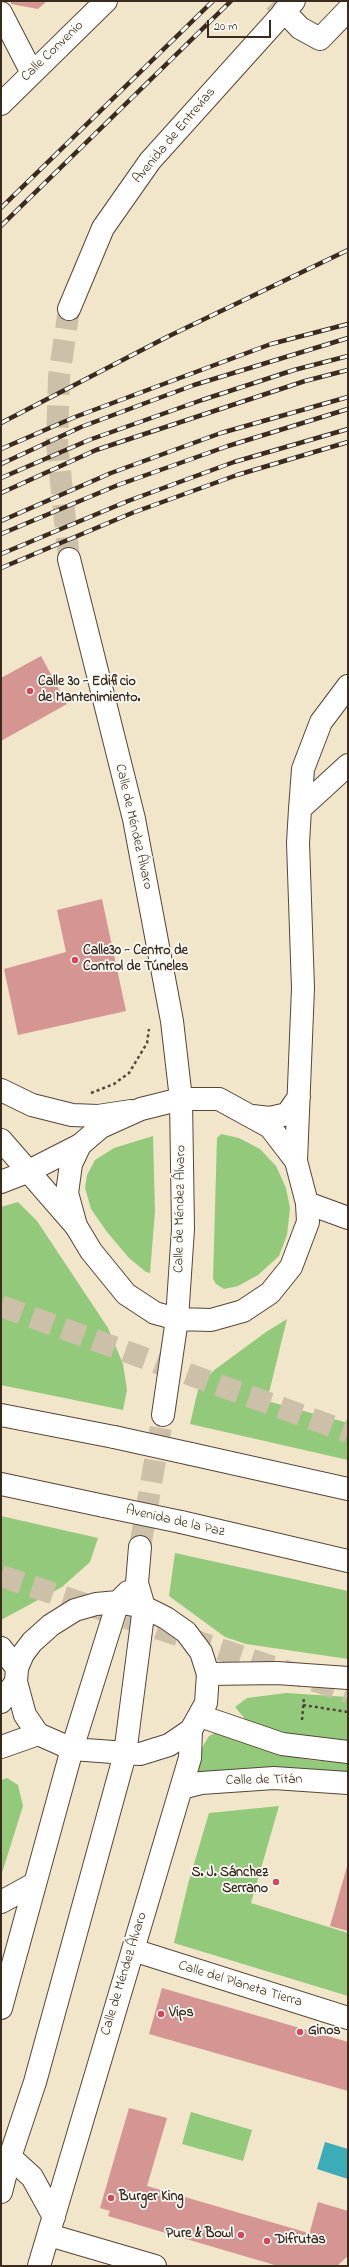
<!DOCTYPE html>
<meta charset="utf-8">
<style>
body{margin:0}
#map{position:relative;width:349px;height:2267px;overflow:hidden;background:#f1e5ca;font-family:"Indie Flower",sans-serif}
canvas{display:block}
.frame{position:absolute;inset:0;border:2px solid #3b2a1e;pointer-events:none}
.scale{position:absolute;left:207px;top:20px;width:64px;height:18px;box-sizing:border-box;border:2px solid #3b2a1e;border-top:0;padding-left:5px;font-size:12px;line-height:14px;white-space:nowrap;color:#3b2a1e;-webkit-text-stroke:3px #fdfcf7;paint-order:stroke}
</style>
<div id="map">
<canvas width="349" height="2267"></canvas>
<div class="frame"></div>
<div class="scale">20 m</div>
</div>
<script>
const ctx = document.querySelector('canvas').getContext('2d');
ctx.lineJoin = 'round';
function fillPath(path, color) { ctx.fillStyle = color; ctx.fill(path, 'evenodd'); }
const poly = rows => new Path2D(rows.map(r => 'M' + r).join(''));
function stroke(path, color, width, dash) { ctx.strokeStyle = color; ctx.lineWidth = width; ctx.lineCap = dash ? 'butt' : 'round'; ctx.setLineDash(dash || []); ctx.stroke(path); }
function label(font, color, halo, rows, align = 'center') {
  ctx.font = font + ' "Indie Flower",sans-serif'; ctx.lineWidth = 3.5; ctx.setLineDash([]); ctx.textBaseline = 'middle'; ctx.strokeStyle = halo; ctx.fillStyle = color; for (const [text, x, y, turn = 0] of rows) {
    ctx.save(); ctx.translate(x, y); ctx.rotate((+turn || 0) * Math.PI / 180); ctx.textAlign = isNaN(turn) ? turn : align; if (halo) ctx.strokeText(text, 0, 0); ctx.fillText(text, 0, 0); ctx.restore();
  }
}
fillPath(poly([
 [221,1134,239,1138,260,1149,276,1166,286,1188,290,1208,287,1235,279,1256,258,1275,238,1286,224,1289,216,1284,213,1279,217,1138],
 [153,1136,155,1211,150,1273,146,1272,129,1258,107,1232,91,1209,85,1188,87,1175,95,1160,114,1148],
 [18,1202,37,1221,108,1328,123,1364,127,1390,123,1410,1,1385,1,1207],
 [287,1319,267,1401,348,1423,348,1460,190,1424,198,1390,213,1371,266,1332],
 [1,1516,98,1538,90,1562,62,1587,1,1620],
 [175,1553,348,1591,348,1659,246,1644,225,1637,169,1596],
 [286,1693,348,1697,348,1741,285,1733,246,1720,235,1707,247,1698],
 [217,1732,276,1753,310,1760,348,1763,348,1775,195,1775,200,1751,209,1736],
 [7,1778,18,1785,23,1806,1,1876,1,1780],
 [279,1806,251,1903,348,1933,348,1996,174,1943,188,1884,209,1813],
 [191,2112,252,2130,243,2161,182,2144]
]), '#93c97b');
fillPath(poly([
 [325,2142,348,2149,348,2179,317,2169]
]), '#3cacb9');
fillPath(poly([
 [11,1,47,1,38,9,11,4],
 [41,656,67,704,1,741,1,678],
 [102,899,126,1011,18,1035,4,969,66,952,57,910],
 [348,1863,348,1931,330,1926],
 [162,1988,348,2042,348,2091,149,2034],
 [129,2108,167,2118,147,2186,305,2232,309,2235,318,2202,348,2211,348,2256,337,2266,278,2266,108,2216,110,2211,100,2208]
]), '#d49593');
stroke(poly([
 [274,1,284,11]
]), '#cdc0a8', 22, [22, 11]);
stroke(poly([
 [69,559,57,443,59,377,69,309],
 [140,1547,163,1415]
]), '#cdc0a8', 22, [22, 11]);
stroke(poly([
 [1,1306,348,1432],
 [1,1576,348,1692]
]), '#cdc0a8', 22, [22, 11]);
const minor = poly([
 [284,11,300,28,320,39,348,10],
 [1,13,32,73],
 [1,104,106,1],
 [348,686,321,722,303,769,300,809,348,765],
 [1,1090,32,1105,72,1115,98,1116,131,1111],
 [252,1116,270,1118,287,1114,299,1097],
 [1,1140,76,1226],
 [296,1161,303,988,298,843,300,809],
 [1,1702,16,1682],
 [200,1716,282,1744,348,1752],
 [1,1747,38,1734],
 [181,1788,201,1783,274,1778,348,1783],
 [1,1902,34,1884],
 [133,1950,348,2018],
 [1,2172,10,2157,32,2177,54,2217],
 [49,2235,155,2266],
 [39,2266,190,1758,191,1730]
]);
const major = poly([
 [69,309,103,228,150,161,294,1],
 [69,559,134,819,172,1021,181,1099,183,1229,177,1319,163,1415],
 [181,1099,219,1099,270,1127,296,1161,307,1203,308,1222,291,1267,270,1293,243,1311,211,1320,177,1319,155,1313,126,1294,91,1251,76,1226,67,1193,71,1164,80,1145,101,1127,141,1109,181,1099],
 [118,1602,144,1607,166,1618,186,1632,201,1652,208,1674,206,1703,191,1730,169,1745,140,1754,72,1749,38,1734,25,1715,16,1682,17,1668,23,1654,32,1642,51,1625,75,1610,96,1604,118,1602],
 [1,2008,72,1749,118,1602,128,1592],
 [1,2192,10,2157,35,2082,125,1754,144,1607,137,1583,140,1547]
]);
const highway = poly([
 [1,1182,27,1172,80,1145],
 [307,1203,348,1218],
 [1,1415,114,1437],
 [191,1454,348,1489],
 [1,1484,104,1506],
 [181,1522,348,1561],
 [1,1648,17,1668],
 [208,1674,277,1673,348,1678]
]);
stroke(minor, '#564638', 24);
stroke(major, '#564638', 24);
stroke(highway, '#564638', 24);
stroke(poly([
 [91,1093,114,1084,129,1073,147,1043,149,1029],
 [303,1705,348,1712],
 [302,1720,304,1697]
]), '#564638', 2.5, [3, 3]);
stroke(minor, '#fff', 22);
stroke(major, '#fff', 22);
stroke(highway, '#fff', 22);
const rail = poly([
 [1,208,213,1],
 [1,226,231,1],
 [1,423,167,337,348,250],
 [1,449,75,417,271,344,348,324],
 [1,464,81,427,194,385,348,338],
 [1,478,89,440,202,400,294,370,348,356],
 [1,493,96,450,305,381,348,370],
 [1,521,111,473,221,433,348,397],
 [1,534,118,485,228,446,348,409],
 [1,554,128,501,234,462,348,429],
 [1,568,132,513,237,475,348,442]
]);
stroke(rail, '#3b2a1e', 4.5);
stroke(rail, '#fdfcf7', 3, [9]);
const highwayBridge = poly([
 [114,1437,191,1454],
 [104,1506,181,1522]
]);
stroke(highwayBridge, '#564638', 24, []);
stroke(highwayBridge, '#fff', 22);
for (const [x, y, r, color] of [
 [30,691,4,"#d1495b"],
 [75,960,4,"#d1495b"],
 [276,1882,4,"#d1495b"],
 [161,2014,4,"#d1495b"],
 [300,2032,4,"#d1495b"],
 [111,2198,4,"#d1495b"],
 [241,2235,4,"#d1495b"],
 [267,2241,4,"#d1495b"]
]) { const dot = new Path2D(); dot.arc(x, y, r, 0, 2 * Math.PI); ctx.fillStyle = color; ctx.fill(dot); stroke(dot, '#fdfcf7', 1.5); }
label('14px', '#3b2a1e', '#fdfcf7', [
 ["Calle Convenio",53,52,-44],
 ["Avenida de Entrevías",175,136,-50],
 ["Calle de Méndez Álvaro",133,827,77],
 ["Calle de Méndez Álvaro",181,1209,-89],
 ["Avenida de la Paz",175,1522,13],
 ["Calle de Titán",264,1781,-1],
 ["Calle de Méndez Álvaro",125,1974,-73],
 ["Calle del Planeta Tierra",240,1985,17]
]);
label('bold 14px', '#3b2a1e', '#fdfcf7', [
 ["Calle 30 - Edificio",38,683],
 ["de Mantenimiento.",38,699],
 ["Calle30 - Centro de",83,952],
 ["Control de Túneles",83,968],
 ["S. J. Sánchez",268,1874,"right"],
 ["Serrano",268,1890,"right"],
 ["Vips",169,2014],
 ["Ginos",308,2032],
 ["Burger King",119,2198],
 ["Pure & Bowl",233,2235,"right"],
 ["Difrutas",275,2241]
], 'left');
</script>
